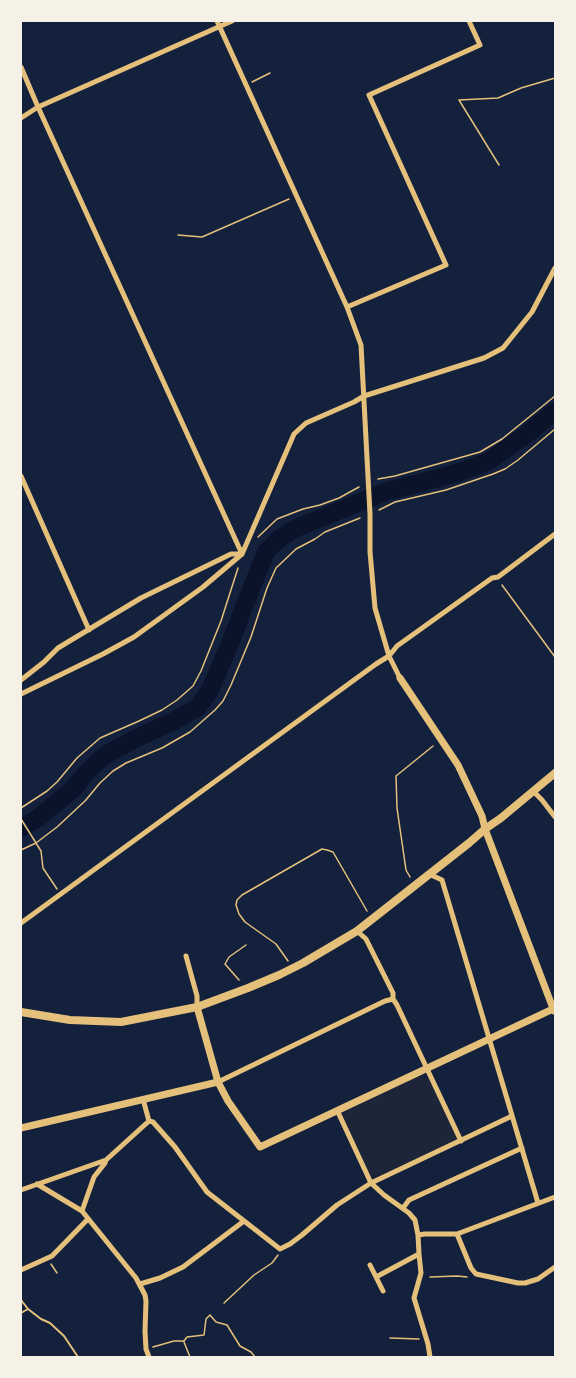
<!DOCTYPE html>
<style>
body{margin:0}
#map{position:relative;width:576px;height:1378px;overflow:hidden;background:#14213d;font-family:Bitter,serif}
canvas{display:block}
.frame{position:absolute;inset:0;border:22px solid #f6f1e7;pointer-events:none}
</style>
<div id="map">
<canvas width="576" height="1378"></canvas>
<div class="frame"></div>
</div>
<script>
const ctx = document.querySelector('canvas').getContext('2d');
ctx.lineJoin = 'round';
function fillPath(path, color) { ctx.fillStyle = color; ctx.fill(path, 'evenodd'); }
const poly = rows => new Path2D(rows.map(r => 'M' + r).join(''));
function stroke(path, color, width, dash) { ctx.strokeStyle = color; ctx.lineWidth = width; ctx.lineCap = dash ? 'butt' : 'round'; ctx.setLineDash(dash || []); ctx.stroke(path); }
fillPath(poly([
 [416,1076,429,1080,461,1141,372,1178,342,1114]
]), '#1d2539');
stroke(poly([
 [21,828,37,819,74,788,87,772,105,755,141,736,176,720,198,707,210,690,232,639,243,609,266,552,278,540,294,529,385,492,457,473,489,461,527,434,555,411]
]), '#0b132b', 18);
stroke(poly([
 [252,82,270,73],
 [499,165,459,100,498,98,521,88,555,78],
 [178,235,202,237,289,199],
 [378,479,395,476,480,452,502,439,555,396],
 [379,510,395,502,446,490,493,474,505,469,518,460,555,429],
 [258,537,277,519,303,509,320,505,339,498,359,487],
 [502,585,555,657],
 [21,808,47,791,57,782,77,758,100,738,139,721,162,710,177,700,193,686,201,671,221,621,238,568],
 [21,819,41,851,43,868,57,889],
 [21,850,36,843,57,827,85,801,100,783,113,771,126,763,162,748,190,732,215,710,223,701,231,685,251,637,267,588,276,568,296,549,315,539,325,532,360,518],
 [410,877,406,870,397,808,396,776,433,746],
 [288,961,276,944,245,922,239,914,236,905,237,900,242,895,322,849,327,850,333,852,367,911],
 [239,980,225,964,229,957,246,945],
 [51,1264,57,1273],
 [430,1277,457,1276,467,1277],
 [224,1303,254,1275,272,1263,278,1255],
 [390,1338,419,1339],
 [184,1342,190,1357],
 [153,1347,174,1341,184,1341,187,1337,204,1335,206,1319,210,1315,216,1322,227,1325,240,1346,251,1352,255,1357]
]), '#e5c07b', 1.5);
stroke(poly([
 [21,1300,28,1309,21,1313],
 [28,1309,41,1319,50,1323,64,1336,78,1357]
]), '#e5c07b', 2);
stroke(poly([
 [217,21,347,307,361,345,370,514,370,552,375,608,389,656,400,678],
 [21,67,38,107,242,554],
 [21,118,38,107,232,21],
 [347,307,446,265,369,95,480,45,469,21],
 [21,476,89,630],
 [21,680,44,662,58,648,141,598,231,554,242,554],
 [21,694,103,654,134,637,203,587,242,554,294,434,306,423,354,402,364,396,484,358,503,348,532,312,555,268],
 [533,791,542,800,555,817],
 [429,874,442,880,538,1203],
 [21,923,376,664,389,656,397,646,492,578,498,577,555,534],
 [357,931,366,939,393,993,393,999,397,1005,461,1141],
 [186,956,197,996,197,1007],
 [218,1082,385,1001,393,999],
 [143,1099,149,1121,153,1122,175,1147,207,1192,280,1249,290,1244,302,1235,337,1205,371,1183,384,1195,409,1213,415,1220,418,1235,425,1234,457,1234,555,1197],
 [337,1110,371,1183,512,1116],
 [37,1184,82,1211,136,1278,145,1295,146,1301,145,1331,146,1349,149,1357],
 [21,1190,106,1160,149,1121],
 [403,1208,409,1200,522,1148],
 [82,1211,94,1177,105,1163,106,1160],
 [457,1234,471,1268,476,1274,518,1283,525,1283,538,1279,555,1267],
 [419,1254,421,1273,414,1298,428,1344,430,1357],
 [370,1265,383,1291],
 [21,1270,52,1256,88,1219],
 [376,1277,419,1254,418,1235],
 [140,1284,160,1278,183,1267,244,1221]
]), '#e5c07b', 5);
stroke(poly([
 [400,678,458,765,482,816,485,829,554,1011],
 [197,1007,218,1082,228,1101,260,1147,555,1008],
 [21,1128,218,1082]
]), '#e5c07b', 7);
stroke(poly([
 [21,1012,70,1020,121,1022,197,1007,248,988,279,975,303,963,357,931,469,843,485,829,501,818,555,773]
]), '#e5c07b', 8);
</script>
